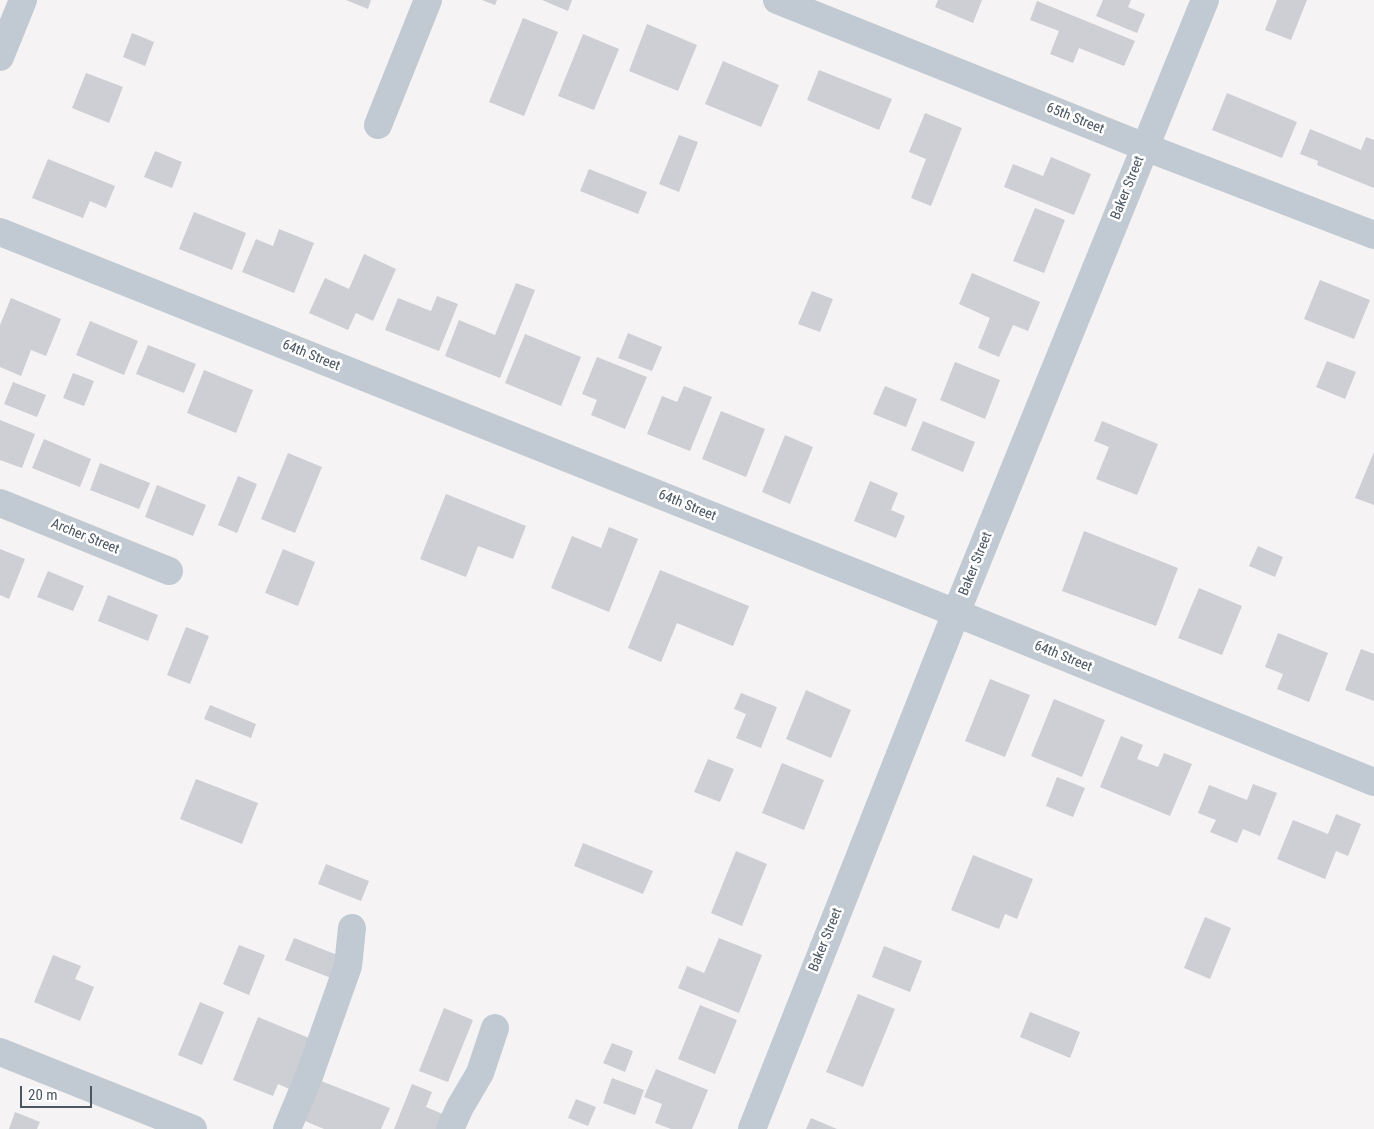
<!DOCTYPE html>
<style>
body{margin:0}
#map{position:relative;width:1374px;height:1129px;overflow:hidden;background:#f5f3f3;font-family:"Roboto Condensed",sans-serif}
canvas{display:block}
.scale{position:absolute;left:20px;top:1086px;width:72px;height:22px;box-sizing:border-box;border:2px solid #4a5661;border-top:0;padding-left:6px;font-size:15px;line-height:18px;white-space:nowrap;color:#4a5661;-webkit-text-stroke:4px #fff;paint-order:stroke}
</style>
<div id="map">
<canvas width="1374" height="1129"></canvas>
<div class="scale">20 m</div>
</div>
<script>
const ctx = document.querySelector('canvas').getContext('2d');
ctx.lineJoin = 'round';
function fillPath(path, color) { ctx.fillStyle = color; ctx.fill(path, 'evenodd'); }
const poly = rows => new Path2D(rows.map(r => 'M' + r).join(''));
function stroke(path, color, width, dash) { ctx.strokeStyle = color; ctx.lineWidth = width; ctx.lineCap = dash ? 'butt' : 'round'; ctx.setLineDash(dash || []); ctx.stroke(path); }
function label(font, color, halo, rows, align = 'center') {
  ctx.font = font + ' "Roboto Condensed",sans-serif'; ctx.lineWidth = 5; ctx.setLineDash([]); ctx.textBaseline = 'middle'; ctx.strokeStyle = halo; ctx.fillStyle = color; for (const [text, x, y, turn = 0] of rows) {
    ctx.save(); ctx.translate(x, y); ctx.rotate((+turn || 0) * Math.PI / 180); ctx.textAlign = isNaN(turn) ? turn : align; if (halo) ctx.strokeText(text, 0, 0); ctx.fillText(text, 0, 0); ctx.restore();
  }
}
fillPath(poly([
 [346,0,371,0,368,9],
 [482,0,497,0,495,5],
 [542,0,572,0,568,11],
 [938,0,982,0,973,23,935,7],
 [1103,0,1131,0,1128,7,1145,14,1137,33,1096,16],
 [1277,0,1307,0,1291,40,1265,30],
 [1037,1,1135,41,1124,66,1079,48,1073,63,1050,54,1059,31,1030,20],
 [523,18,558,32,524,116,489,102],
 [647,24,697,45,678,91,629,71],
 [132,33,154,42,145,66,123,57],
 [583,34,619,49,594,110,558,96],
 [723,61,779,85,761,127,705,104],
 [819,70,892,99,879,130,807,100],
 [86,73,123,87,109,123,72,108],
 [1227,93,1297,122,1282,158,1212,130],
 [925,113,962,128,931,206,911,198,926,159,909,152],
 [1310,129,1361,150,1366,137,1374,140,1374,188,1317,165,1318,161,1300,154],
 [679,135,698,142,679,192,659,184],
 [155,151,182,162,172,188,144,177],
 [1051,157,1091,174,1074,215,1004,187,1013,164,1043,176],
 [48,159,115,186,106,208,90,201,83,218,32,198],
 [589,169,647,192,638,214,580,191],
 [1035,208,1065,220,1044,273,1013,261],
 [194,212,246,233,232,270,179,249],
 [279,229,314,243,294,293,242,272,256,239,273,246],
 [364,254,396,269,373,321,356,313,348,330,309,313,325,278,349,289],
 [972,273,1040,302,1028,331,1013,325,999,357,978,348,990,318,959,304],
 [1320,280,1370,300,1354,339,1304,319],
 [516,283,535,290,500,378,445,356,459,320,495,335],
 [812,291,833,299,820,332,798,324],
 [437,296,458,304,439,351,385,330,398,298,431,311],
 [11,298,61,319,46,356,31,350,21,376,0,367,0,325],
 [90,321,138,341,124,375,76,355],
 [628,333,662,347,652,371,618,358],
 [525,334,581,357,561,406,505,383],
 [148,345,196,364,184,393,136,374],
 [597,357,647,377,625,429,591,415,597,400,582,394],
 [1327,361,1356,372,1345,399,1316,387],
 [955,362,1000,380,985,419,940,400],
 [204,370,253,390,236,433,187,413],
 [73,373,94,381,84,406,63,398],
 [13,382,46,395,37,417,4,404],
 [684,386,712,397,690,451,647,434,662,396,677,402],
 [885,386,917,399,906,427,873,414],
 [721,411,765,429,746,477,702,459],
 [0,420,35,434,22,468,0,460],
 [923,421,975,442,963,472,911,450],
 [1102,421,1158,444,1137,495,1096,479,1109,447,1094,441],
 [785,435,813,447,790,504,762,492],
 [44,439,91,459,80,487,32,468],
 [1374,452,1374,505,1355,498],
 [288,453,322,467,295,533,261,519],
 [100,463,150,483,139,509,90,490],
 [238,476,257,484,237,533,218,525],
 [870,481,898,493,891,510,905,516,896,538,854,521],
 [157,485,206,505,193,536,145,517],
 [446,494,526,526,513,559,478,546,466,577,420,559],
 [609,527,638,539,609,612,551,588,572,536,601,548],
 [1084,531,1178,568,1156,626,1062,591],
 [1258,546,1283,557,1275,577,1249,566],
 [0,549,25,559,9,599,0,595],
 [283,549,315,562,298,606,265,593],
 [660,570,749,606,733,646,677,623,661,662,628,648],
 [48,571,84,586,73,611,37,597],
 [1199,588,1242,606,1222,655,1178,638],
 [108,595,158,615,148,641,98,621],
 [186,627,209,636,190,684,167,675],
 [1278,633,1328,653,1309,702,1277,689,1283,674,1265,667],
 [1361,649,1374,654,1374,701,1345,690],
 [990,679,1030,695,1005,757,965,741],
 [806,690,851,710,831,758,786,739],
 [741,693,777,707,761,748,736,738,746,714,734,709],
 [1054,699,1105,720,1082,777,1031,756],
 [210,705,256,724,251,738,204,719],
 [1121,736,1143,745,1137,759,1158,767,1164,753,1192,764,1170,816,1100,787],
 [708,759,734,769,720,802,694,792],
 [782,763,824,780,804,830,762,813],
 [1057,777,1085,788,1073,817,1046,806],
 [196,779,258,803,242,844,180,819],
 [1253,784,1277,793,1260,836,1243,829,1237,843,1210,832,1216,820,1198,813,1209,785,1247,800],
 [1336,814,1361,824,1348,856,1336,851,1325,879,1277,859,1293,820,1328,834],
 [583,843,653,871,643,894,574,866],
 [736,851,767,864,742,926,711,913],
 [973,855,1033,879,1017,919,1005,914,999,929,951,910],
 [326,864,369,881,361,901,318,884],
 [1205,917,1231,928,1210,979,1184,968],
 [294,938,340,956,331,978,285,960],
 [719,938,762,955,739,1013,678,988,687,966,704,973],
 [239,945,265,955,249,995,223,984],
 [884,946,922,961,910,992,872,977],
 [53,955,81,966,75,979,94,987,80,1021,34,1002],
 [858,994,895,1009,863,1087,826,1072],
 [200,1002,224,1012,202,1065,178,1055],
 [700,1005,737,1020,715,1074,678,1059],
 [444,1008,473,1020,448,1082,419,1071],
 [1030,1012,1080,1032,1070,1058,1020,1037],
 [258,1017,314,1040,294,1091,278,1084,273,1096,233,1080],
 [612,1043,633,1051,625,1072,603,1063],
 [656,1069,708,1090,692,1129,671,1129,655,1123,662,1104,644,1097],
 [612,1078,644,1090,635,1115,603,1103],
 [321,1081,390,1108,381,1129,324,1129,305,1121],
 [412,1084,432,1092,426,1107,445,1115,439,1129,394,1129],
 [576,1099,596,1107,588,1126,568,1118],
 [15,1112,40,1122,37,1129,9,1129],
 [811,1118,837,1129,806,1129]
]), '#cdcfd5');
stroke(poly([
 [777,0,1145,147,1374,235],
 [0,57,23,0],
 [378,125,428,0],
 [0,232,956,613,1374,782],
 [0,503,169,571],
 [0,1052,193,1129],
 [287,1129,309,1076,348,966,352,928],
 [450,1129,460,1107,480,1073,495,1028],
 [752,1129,956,613,1205,0]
]), '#c1cad2', 28);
label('14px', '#4a5661', '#fff', [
 ["65th Street",1075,119,22],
 ["Baker Street",1128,188,-68],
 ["64th Street",311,356,22],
 ["64th Street",687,506,22],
 ["Archer Street",85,537,22],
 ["Baker Street",976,564,-68],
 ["64th Street",1063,657,22],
 ["Baker Street",826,940,-68]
]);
</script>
